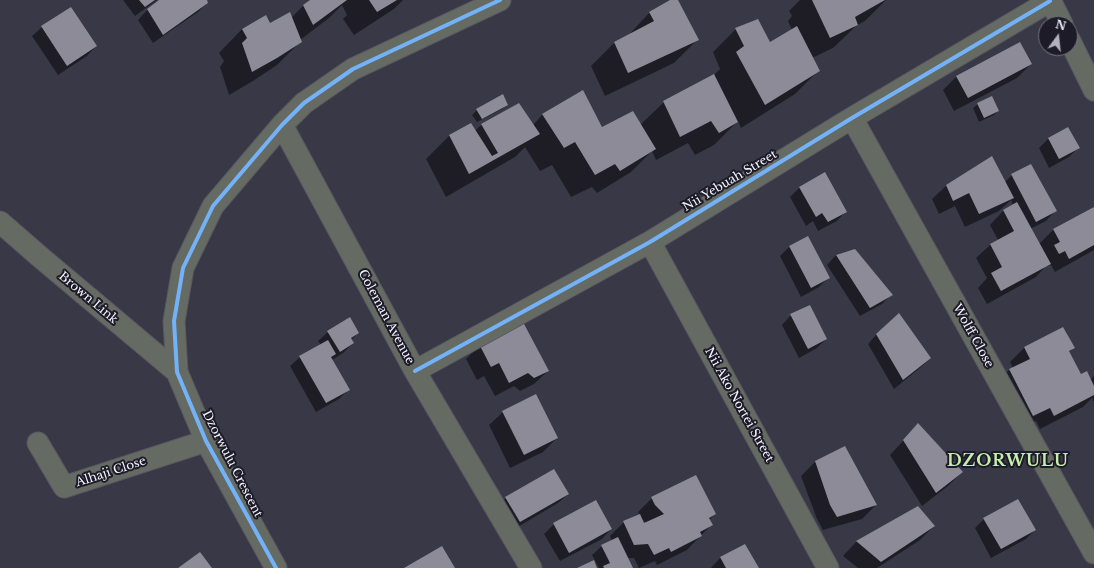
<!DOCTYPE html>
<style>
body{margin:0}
#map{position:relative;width:1094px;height:568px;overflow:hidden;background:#393846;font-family:"Libre Baskerville",serif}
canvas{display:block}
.north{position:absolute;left:1038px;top:16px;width:40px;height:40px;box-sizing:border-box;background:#1c1b27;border:1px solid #72717d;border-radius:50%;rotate:15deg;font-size:11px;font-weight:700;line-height:16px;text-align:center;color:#f3f2fd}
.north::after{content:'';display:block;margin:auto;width:14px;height:18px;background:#b2b1bd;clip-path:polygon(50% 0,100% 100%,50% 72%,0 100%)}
</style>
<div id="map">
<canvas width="1094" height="568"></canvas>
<div class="north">N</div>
</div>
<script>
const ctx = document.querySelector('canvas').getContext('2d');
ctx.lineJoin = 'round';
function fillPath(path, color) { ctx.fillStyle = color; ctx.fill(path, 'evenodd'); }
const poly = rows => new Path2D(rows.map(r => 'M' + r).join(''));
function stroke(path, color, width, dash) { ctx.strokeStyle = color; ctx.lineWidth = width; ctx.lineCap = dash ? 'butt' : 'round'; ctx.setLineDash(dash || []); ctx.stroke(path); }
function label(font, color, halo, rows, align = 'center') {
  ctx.font = font + ' "Libre Baskerville",serif'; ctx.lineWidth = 4; ctx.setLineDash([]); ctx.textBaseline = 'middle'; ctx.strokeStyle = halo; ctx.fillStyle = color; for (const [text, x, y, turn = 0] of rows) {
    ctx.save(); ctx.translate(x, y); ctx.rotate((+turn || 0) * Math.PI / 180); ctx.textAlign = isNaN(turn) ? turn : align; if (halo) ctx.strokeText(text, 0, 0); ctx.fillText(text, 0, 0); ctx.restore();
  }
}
fillPath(poly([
 [123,0,157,0,135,16],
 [161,0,205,0,207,3,198,12,153,43,138,20,147,10],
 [312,0,403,0,394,9,354,35,343,19,347,15,342,5,329,18,300,40,301,41,277,65,253,81,229,95,220,67,224,61,219,53,242,29,265,17,270,24,291,18,304,5],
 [672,0,677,0,697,40,674,63,605,96,591,66,614,43,627,37,649,13],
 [800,0,886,0,865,21,856,26,833,48,812,58,818,71,795,94,741,128,738,121,714,145,695,155,688,143,656,160,652,151,631,172,597,193,592,187,571,197,552,165,540,171,525,147,515,157,446,197,426,159,449,136,471,124,475,131,482,124,533,125,543,114,601,129,640,125,664,102,713,76,720,69,713,52,736,29,769,43,792,30,788,21,792,16,789,11],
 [42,27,96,46,87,56,58,75,32,36],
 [1031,64,1017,78,954,111,943,90,957,76],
 [502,96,506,105,502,109,477,122,472,115,477,110],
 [978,104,998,111,994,115,979,122,973,108],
 [1068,128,1078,148,1069,157,1049,168,1039,148,1048,139],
 [992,158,1005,182,1012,175,1055,211,1046,221,1030,229,1039,244,1053,230,1094,208,1094,250,1055,272,1051,265,1045,267,1036,277,987,304,978,288,987,278,976,258,990,245,998,240,990,225,1003,211,1013,205,1011,200,999,211,965,227,955,206,939,214,932,199,946,186],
 [800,187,846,211,837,221,818,231,813,221,806,226,790,197],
 [789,247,828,278,819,287,801,297,780,256],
 [855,250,891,295,882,304,860,316,827,265,836,255],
 [791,315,826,339,817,348,799,358,782,325],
 [1063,328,1073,348,1068,353,1080,376,1090,380,1094,376,1094,402,1092,398,1083,407,1040,429,1036,421,1019,429,995,384,1009,370,1013,368,1010,362,1024,348],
 [328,332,358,333,351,340,353,343,343,353,332,360,348,390,339,399,316,412,290,366,300,357,321,345,318,341],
 [877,334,930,358,921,367,894,389,868,344],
 [480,345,548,371,534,384,520,391,514,386,495,396,484,376,477,380,466,359],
 [503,412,557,438,543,452,510,468,489,425],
 [918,425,962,472,948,486,922,506,890,455],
 [815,462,876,505,862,519,823,530,817,519,801,476],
 [568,494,558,503,511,531,497,507,506,498],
 [652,498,715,514,709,520,711,525,687,550,657,565,655,561,639,568,634,558,627,558,632,568,599,568,592,555,602,546,612,541,610,536,624,522,640,515,638,512],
 [641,518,646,523,643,524],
 [918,508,934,526,920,540,877,568,858,568,843,556,856,542],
 [984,519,1035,530,1026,539,991,558,975,528],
 [554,524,611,529,602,539,560,561,544,534],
 [720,558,757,568,711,568]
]), '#0007');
fillPath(poly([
 [139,0,155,0,145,7],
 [159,0,207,0,208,3,163,35,147,9],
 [310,0,347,0,313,25,303,5],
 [369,0,397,0,377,12],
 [670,0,678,0,699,40,628,73,614,42,654,21,649,12],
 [812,0,885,0,855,17,858,25,830,38],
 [71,7,97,46,67,66,41,26],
 [290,12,302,42,277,58,252,72,242,43,247,38,242,29,266,15,270,23],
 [758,19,770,42,797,26,820,71,765,105,736,52,744,46,735,28],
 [1020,42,1032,64,968,98,956,76],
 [714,74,738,122,719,133,711,121,680,137,663,101],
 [583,90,602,127,633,111,656,149,620,171,615,164,595,175,575,142,564,148,542,114],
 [503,94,508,105,482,119,476,109],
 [992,96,999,111,984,118,977,103],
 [519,103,540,134,469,174,449,135,471,123,492,156,498,153,481,124],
 [1068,127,1080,148,1059,159,1048,138],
 [992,156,1014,198,979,214,969,193,953,201,946,185],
 [1031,164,1057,211,1036,222,1011,174],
 [825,172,847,212,828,222,822,213,816,217,799,187],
 [1017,202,1051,264,1001,291,991,273,1002,267,990,244,1014,231,1003,210],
 [1094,207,1094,245,1069,259,1065,251,1059,254,1054,245,1060,242,1053,229],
 [808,236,830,278,811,288,789,246],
 [855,249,893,295,870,308,836,255],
 [810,305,827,339,808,349,790,314],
 [899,313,931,358,903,380,876,334],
 [350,317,359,333,351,338,354,343,340,352,327,331],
 [523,322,549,371,534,378,528,373,509,383,499,363,491,367,479,344],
 [1063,327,1075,348,1069,351,1081,374,1087,371,1094,386,1094,395,1054,416,1050,408,1033,416,1009,369,1030,359,1024,347],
 [328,340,336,354,331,357,350,390,326,403,299,356],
 [536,394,558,438,524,455,502,411],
 [918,423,963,472,936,493,903,440],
 [845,446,877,505,837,517,830,505,815,461],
 [554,469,569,494,520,522,505,497],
 [696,475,716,514,709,518,713,525,700,532,702,536,671,552,669,548,654,555,648,544,634,545,623,521,640,514,644,523,664,514,655,505,651,497],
 [1018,499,1036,530,1001,549,983,518],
 [596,500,612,529,569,553,553,523],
 [918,506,935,526,881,562,856,541],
 [618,537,633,568,604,568,603,566,610,563,601,545],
 [745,544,759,568,726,568,720,557],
 [442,546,455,568,404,568],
 [200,552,212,568,178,568],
 [594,560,597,568,577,568]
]), '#8c8b97');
const minor = poly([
 [1050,0,1062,24],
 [1070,41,1094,90],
 [852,118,1094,553],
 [282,125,415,371,531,568],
 [0,222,39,256,177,372],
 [650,242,828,568],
 [415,371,650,242,852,118,1050,1],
 [38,443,64,487,206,441],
 [276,568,206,441,177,372,174,321,183,268,213,206,282,125,304,103,353,69,500,0]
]);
stroke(minor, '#585762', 23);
stroke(minor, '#656b63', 21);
stroke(poly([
 [415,371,650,242,852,118,1050,1],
 [276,568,206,441,177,372,174,321,183,268,213,206,282,125,304,103,353,69,500,0]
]), '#73b2f8', 4);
label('12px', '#f3f2fd', '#1c1b27', [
 ["Nii Yebuah Street",730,181,-31],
 ["Brown Link",88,298,40],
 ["Coleman Avenue",386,317,62],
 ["Wolff Close",973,336,61],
 ["Nii Ako Nortei Street",739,405,61],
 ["Dzorwulu Crescent",232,464,63],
 ["Alhaji Close",111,472,-18]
]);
ctx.letterSpacing = '1px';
label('bold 16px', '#c5efab', '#1c1b27', [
 ["DZORWULU",1008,461]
]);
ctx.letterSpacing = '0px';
</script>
